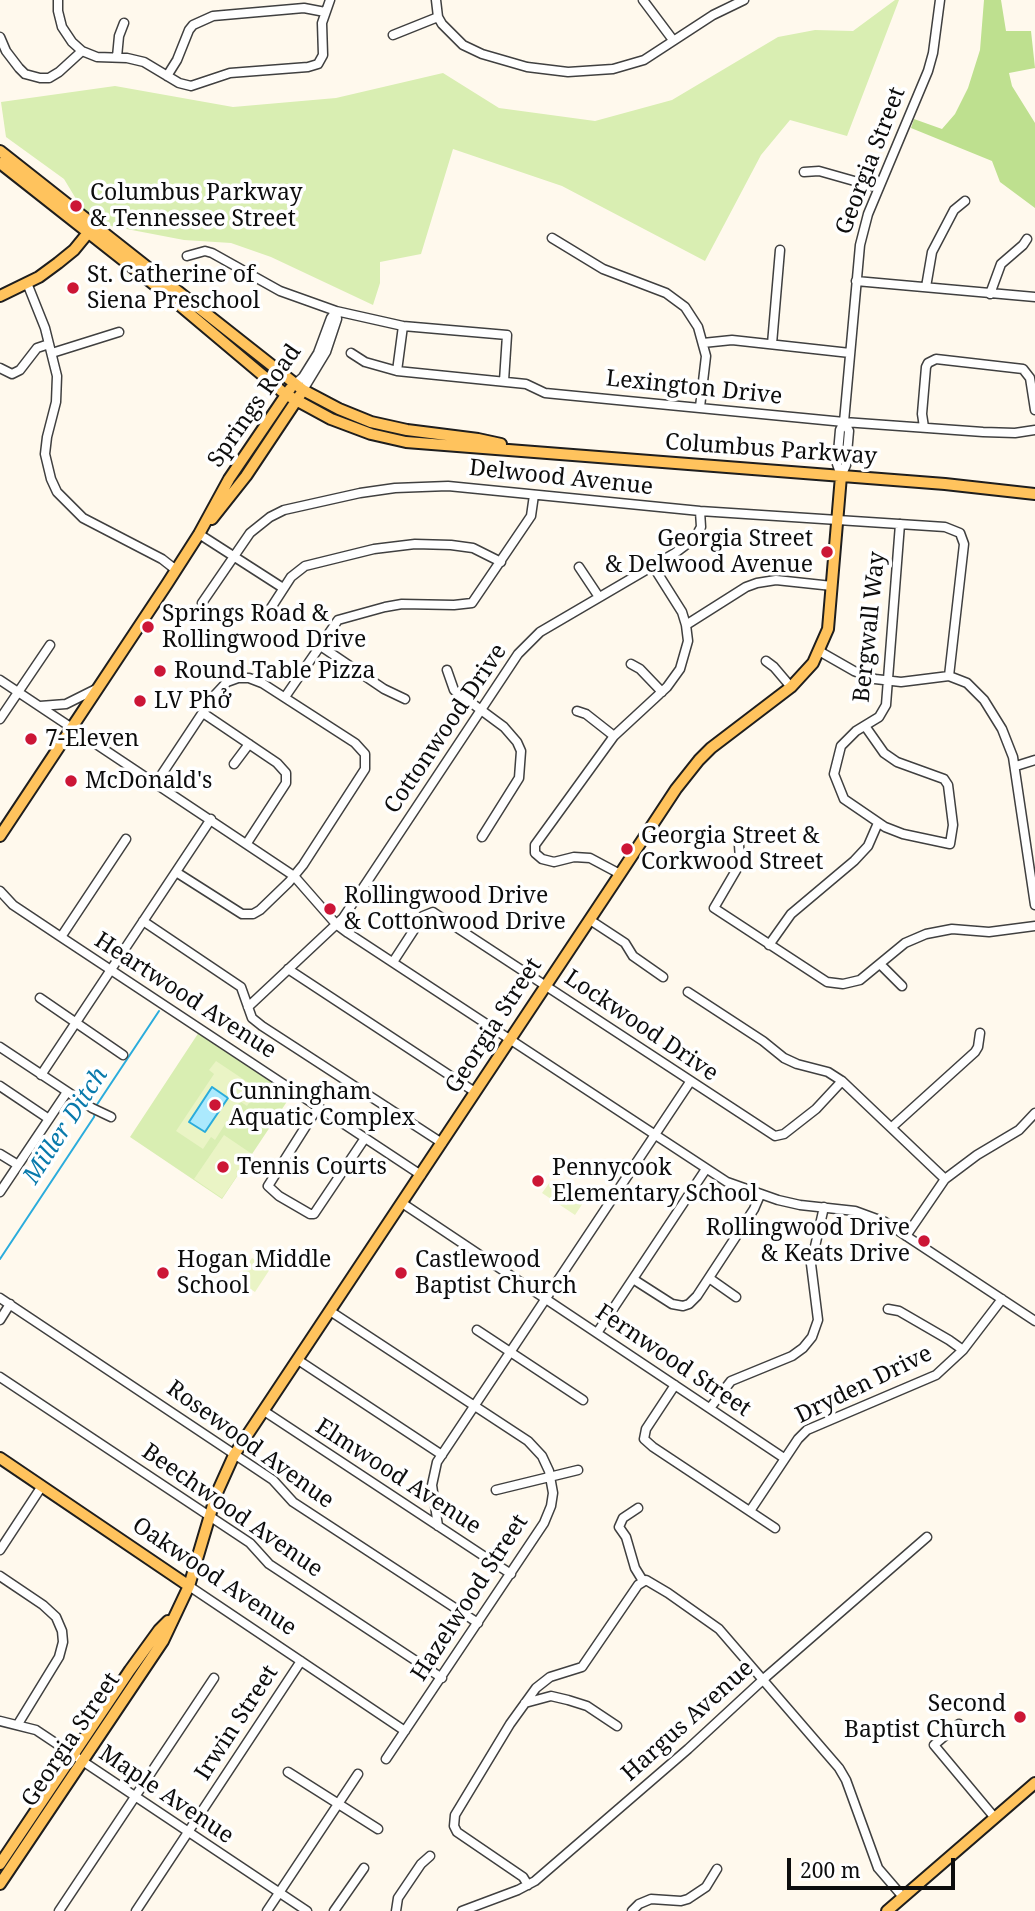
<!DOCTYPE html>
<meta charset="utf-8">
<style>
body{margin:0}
#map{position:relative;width:1035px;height:1911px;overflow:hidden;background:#fff9ed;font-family:"Noto Serif",serif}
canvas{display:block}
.scale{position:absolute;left:787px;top:1858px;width:168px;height:32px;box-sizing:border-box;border:4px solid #0d0d0d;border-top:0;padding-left:9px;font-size:21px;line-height:24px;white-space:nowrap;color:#0d0d0d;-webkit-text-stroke:5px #fff;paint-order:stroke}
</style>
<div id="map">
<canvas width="1035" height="1911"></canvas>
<div class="scale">200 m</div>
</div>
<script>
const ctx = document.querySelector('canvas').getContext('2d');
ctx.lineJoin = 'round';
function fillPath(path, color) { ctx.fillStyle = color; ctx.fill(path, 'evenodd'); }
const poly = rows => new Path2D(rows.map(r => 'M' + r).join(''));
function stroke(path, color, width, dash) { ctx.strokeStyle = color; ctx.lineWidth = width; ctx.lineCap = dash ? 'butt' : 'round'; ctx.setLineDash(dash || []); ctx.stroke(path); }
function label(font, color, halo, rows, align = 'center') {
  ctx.font = font + ' "Noto Serif",serif'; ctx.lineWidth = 7; ctx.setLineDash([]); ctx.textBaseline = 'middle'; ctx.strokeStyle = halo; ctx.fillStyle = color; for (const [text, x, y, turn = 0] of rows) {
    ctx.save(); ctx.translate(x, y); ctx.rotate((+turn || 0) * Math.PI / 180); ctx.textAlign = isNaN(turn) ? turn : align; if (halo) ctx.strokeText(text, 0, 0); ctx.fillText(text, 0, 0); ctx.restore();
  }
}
fillPath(poly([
 [895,0,899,0,847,136,790,120,761,155,705,261,562,186,453,149,421,254,380,262,380,283,373,305,271,257,231,243,184,240,90,222,64,179,6,137,1,102,115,86,233,107,336,98,443,73,499,108,595,121,672,100,778,37,815,30,853,31],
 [201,1029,294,1091,222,1199,130,1137]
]), '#d9eeb2');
fillPath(poly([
 [984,0,1001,0,1006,31,1031,31,1035,68,1009,73,1012,86,1035,123,1035,208,1000,182,992,161,911,128,914,119,942,129,955,114,968,88,980,50]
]), '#bee08f');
fillPath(poly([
 [216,1061,258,1089,247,1106,241,1102,238,1104,215,1140,211,1137,203,1149,176,1131,214,1074,209,1070],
 [224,1135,252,1154,222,1198,194,1179],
 [550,1182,583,1203,575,1215,542,1193],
 [252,1258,270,1269,255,1292,237,1280]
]), '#eaf4c5');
const water = poly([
 [212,1087,228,1098,205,1132,189,1122,212,1087]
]);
fillPath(water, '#abe9fd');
stroke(water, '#2aacdc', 2);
stroke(poly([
 [96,1106,159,1011],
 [0,1259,94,1117,95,1112]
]), '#2aacdc', 2);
const minor = poly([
 [58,0,58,11,62,27,72,42,82,51,97,57,127,58,144,62,179,83,191,86,230,73,308,67,318,64,323,55,322,23,330,0],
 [436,0,438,17,442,24,463,45,482,54,527,67,568,72,613,69,644,60,713,15,744,0],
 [643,0,673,40],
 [393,35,438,17],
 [0,37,6,51,19,68,25,74,40,78,49,78,59,72,82,51],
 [117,57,119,36,124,23],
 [167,76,177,60,189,30,193,25,213,16,304,8,325,12],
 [804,172,819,171,879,188],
 [552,238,603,269,666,293,685,307,698,327,706,356,700,407],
 [187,256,205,251,212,253,280,291,336,311,403,326,507,335,504,381],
 [856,281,1035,297],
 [27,283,45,328,57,376,56,402,47,437,45,454,51,479,57,492,83,518,162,559,176,570],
 [926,287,932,252,954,210,965,201],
 [990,294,1001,264,1023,245,1027,239],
 [403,326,397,371,526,384,545,393,844,422,983,432,1015,433,1035,430],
 [703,343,732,340,850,353],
 [772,344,780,250],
 [52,353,119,332],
 [351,353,365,362,397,371],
 [0,368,12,374,20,370,37,348,49,344],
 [294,385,303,377,318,353,331,318,336,311],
 [303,390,326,352,337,319,336,311],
 [924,427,922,414,926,367,928,363,936,359,1023,369,1030,378,1035,410],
 [841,476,837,464,840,430,844,422,860,245,868,214,928,71,933,53,940,0],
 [841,476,846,465,849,431,844,422],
 [199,534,283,588],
 [579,567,599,597],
 [202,603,250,533,270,517,284,510,360,493,395,488,448,486,700,511,945,527,960,533,964,544,949,676],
 [269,611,291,577,305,566,374,549,415,544,451,545,473,548,501,562],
 [686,625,746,587,757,583,776,580,832,586],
 [319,645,384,689,405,699],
 [819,651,854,671,875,679,901,682,949,676,967,683,984,700,1002,729,1013,757,1035,905],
 [766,661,774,667,791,687],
 [631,664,640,669,662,692],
 [447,670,454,690,504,727,517,742,521,751,519,778,482,837],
 [0,680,294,876,336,924,348,933,727,1182,778,1200,800,1205,855,1211,885,1222,1035,1321],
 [285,697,338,620,385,607,402,604,454,605,472,603,531,516,534,495],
 [40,706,66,704,96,689],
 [577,711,586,714,614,736],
 [203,713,277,763,286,773,286,783,247,843],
 [0,719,50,645],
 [865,726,884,753,897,762,944,779,948,785,953,825,950,844,903,834,885,827,844,799,834,774,841,746,856,731,879,717,886,705,900,524],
 [234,764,249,744],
 [1016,766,1035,760],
 [156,783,213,697,227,682,238,678,249,678,262,683,355,743,365,754,365,769,303,865,289,882,260,910,253,914,242,914,176,872],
 [739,845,740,859,738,867,714,908,827,982,843,984,860,980,905,943,926,934,952,929,989,932,1035,926],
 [620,874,590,858,574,857,554,862,542,859,535,853,535,845,614,736,667,687,680,669,688,641,686,625,682,612,653,566],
 [0,891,13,905,61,937,421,1175],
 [590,920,625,943,633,956,663,977],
 [143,921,241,987,252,1018,262,1026,442,1143],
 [61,937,126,839],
 [769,945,791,914,854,861,868,846,878,823],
 [393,962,423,916,433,912,775,1136,784,1134,816,1109,842,1081],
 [880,964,902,986],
 [288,969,475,1092],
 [688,992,763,1041,784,1058,797,1064,828,1072,842,1081,945,1179],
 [40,998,123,1055],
 [248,1007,343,918,518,654,540,632,675,553,695,538,701,527,700,511],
 [0,1047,92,1108,111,1117],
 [41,1075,211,819],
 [0,1086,49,1119],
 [318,1107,268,1186,279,1196,310,1214,314,1214,365,1138],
 [892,1127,975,1052,978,1047,980,1033],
 [0,1154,18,1165],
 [0,1192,67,1092],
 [402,1203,784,1458],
 [906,1236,945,1179,977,1155,1019,1130,1035,1113],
 [709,1278,736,1297],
 [633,1279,672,1304,683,1306,689,1304,697,1296,754,1209,760,1195],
 [0,1298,273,1480,293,1502,478,1623],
 [888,1309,899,1311,949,1340,963,1350],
 [330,1311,528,1441,542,1456,549,1471,553,1493,551,1506,544,1523,386,1759],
 [0,1320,10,1304],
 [477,1330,583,1400],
 [597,1333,706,1169],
 [298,1360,442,1455],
 [0,1377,250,1543,269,1564,442,1678],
 [675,1385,646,1429,644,1439,653,1447,775,1528],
 [710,1408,731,1381,792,1356,803,1348,812,1337,818,1320,811,1264,824,1207],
 [264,1411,511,1574],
 [496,1490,578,1470],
 [638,1508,623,1518,619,1527,626,1537,635,1568,643,1581],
 [750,1511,798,1439,807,1430,936,1375,963,1350,1002,1299],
 [438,1526,432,1485,437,1462,690,1082],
 [0,1550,42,1486],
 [0,1576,43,1605,56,1617,62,1631,63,1642,59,1657,18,1724],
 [189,1586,405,1731],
 [525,1703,551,1696,568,1700,587,1706,617,1726],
 [0,1721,36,1730,307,1911],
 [959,1724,934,1745,995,1818],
 [288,1772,378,1829],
 [528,1885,523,1877,457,1832,454,1826,455,1815,510,1724,536,1688,550,1677,582,1667,638,1585,646,1580,668,1593,719,1629,839,1768,846,1780,878,1868,903,1897],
 [59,1911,214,1678],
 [136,1911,301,1661],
 [267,1911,358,1774],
 [334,1911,364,1868],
 [396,1911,398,1898,421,1864,430,1856],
 [462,1911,518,1890,535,1881,688,1749,767,1676,927,1537],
 [632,1911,639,1904,651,1899,681,1901,688,1899,706,1887,717,1869]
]);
const major = poly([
 [0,151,303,390,339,409,371,422,407,430,478,439,501,444],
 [0,163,165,293,285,394,331,419,371,434,406,442,945,484,1035,494],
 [0,296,39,277,58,263,74,250,92,228],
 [212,519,246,476,300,395],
 [0,836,167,584,199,534,229,479,290,389],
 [0,1458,189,1586],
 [0,1864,130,1670,159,1630,168,1621],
 [0,1884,163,1641,189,1586,216,1495,234,1455,620,874,676,789,699,760,711,748,791,687,813,663,828,629,841,476],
 [887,1911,1035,1783]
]);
stroke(minor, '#404040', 11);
stroke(major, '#1e1e1e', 14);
stroke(minor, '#fff', 8);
stroke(major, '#ffc35d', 10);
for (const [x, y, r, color] of [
 [76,206,7,"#cc1636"],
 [73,288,7,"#cc1636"],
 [827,552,7,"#cc1636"],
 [148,627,7,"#cc1636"],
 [160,671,7,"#cc1636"],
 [140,701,7,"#cc1636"],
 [31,739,7,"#cc1636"],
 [71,781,7,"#cc1636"],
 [627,849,7,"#cc1636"],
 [330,909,7,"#cc1636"],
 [215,1105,7,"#cc1636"],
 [223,1167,7,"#cc1636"],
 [538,1181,7,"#cc1636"],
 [924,1241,7,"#cc1636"],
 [163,1273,7,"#cc1636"],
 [401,1273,7,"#cc1636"],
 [1020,1717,7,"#cc1636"]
]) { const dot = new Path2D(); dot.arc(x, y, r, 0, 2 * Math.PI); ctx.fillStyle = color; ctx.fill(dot); stroke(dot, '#fff', 2.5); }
label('23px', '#0d0d0d', '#fff', [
 ["Georgia Street",871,161,-69],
 ["Lexington Drive",694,388,6],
 ["Springs Road",255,406,-55],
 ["Columbus Parkway",771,450,4],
 ["Delwood Avenue",561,478,6],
 ["Bergwall Way",870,627,-84],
 ["Cottonwood Drive",446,729,-56],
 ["Heartwood Avenue",185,996,33],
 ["Georgia Street",494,1026,-57],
 ["Lockwood Drive",641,1026,34],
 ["Fernwood Street",673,1361,34],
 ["Dryden Drive",864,1385,-26],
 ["Rosewood Avenue",250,1445,36],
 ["Elmwood Avenue",398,1477,33],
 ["Beechwood Avenue",232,1511,35],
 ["Oakwood Avenue",214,1577,34],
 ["Hazelwood Street",470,1598,-57],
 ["Hargus Avenue",688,1721,-42],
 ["Irwin Street",237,1723,-57],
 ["Georgia Street",71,1740,-56],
 ["Maple Avenue",166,1795,34]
]);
label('23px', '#0d0d0d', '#fff', [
 ["Columbus Parkway",90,193],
 ["& Tennessee Street",90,219],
 ["St. Catherine of",87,275],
 ["Siena Preschool",87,301],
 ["Georgia Street",813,539,"right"],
 ["& Delwood Avenue",813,565,"right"],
 ["Springs Road &",162,614],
 ["Rollingwood Drive",162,640],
 ["Round Table Pizza",174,671],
 ["LV Phở",154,701],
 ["7-Eleven",45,739],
 ["McDonald's",85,781],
 ["Georgia Street &",641,836],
 ["Corkwood Street",641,862],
 ["Rollingwood Drive",344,896],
 ["& Cottonwood Drive",344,922],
 ["Cunningham",229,1092],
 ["Aquatic Complex",229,1118],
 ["Tennis Courts",237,1167],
 ["Pennycook",552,1168],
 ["Elementary School",552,1194],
 ["Rollingwood Drive",910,1228,"right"],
 ["& Keats Drive",910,1254,"right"],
 ["Hogan Middle",177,1260],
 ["School",177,1286],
 ["Castlewood",415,1260],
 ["Baptist Church",415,1286],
 ["Second",1006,1704,"right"],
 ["Baptist Church",1006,1730,"right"]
], 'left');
label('italic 24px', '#097aac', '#fff', [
 ["Miller Ditch",66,1126,-57]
]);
</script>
